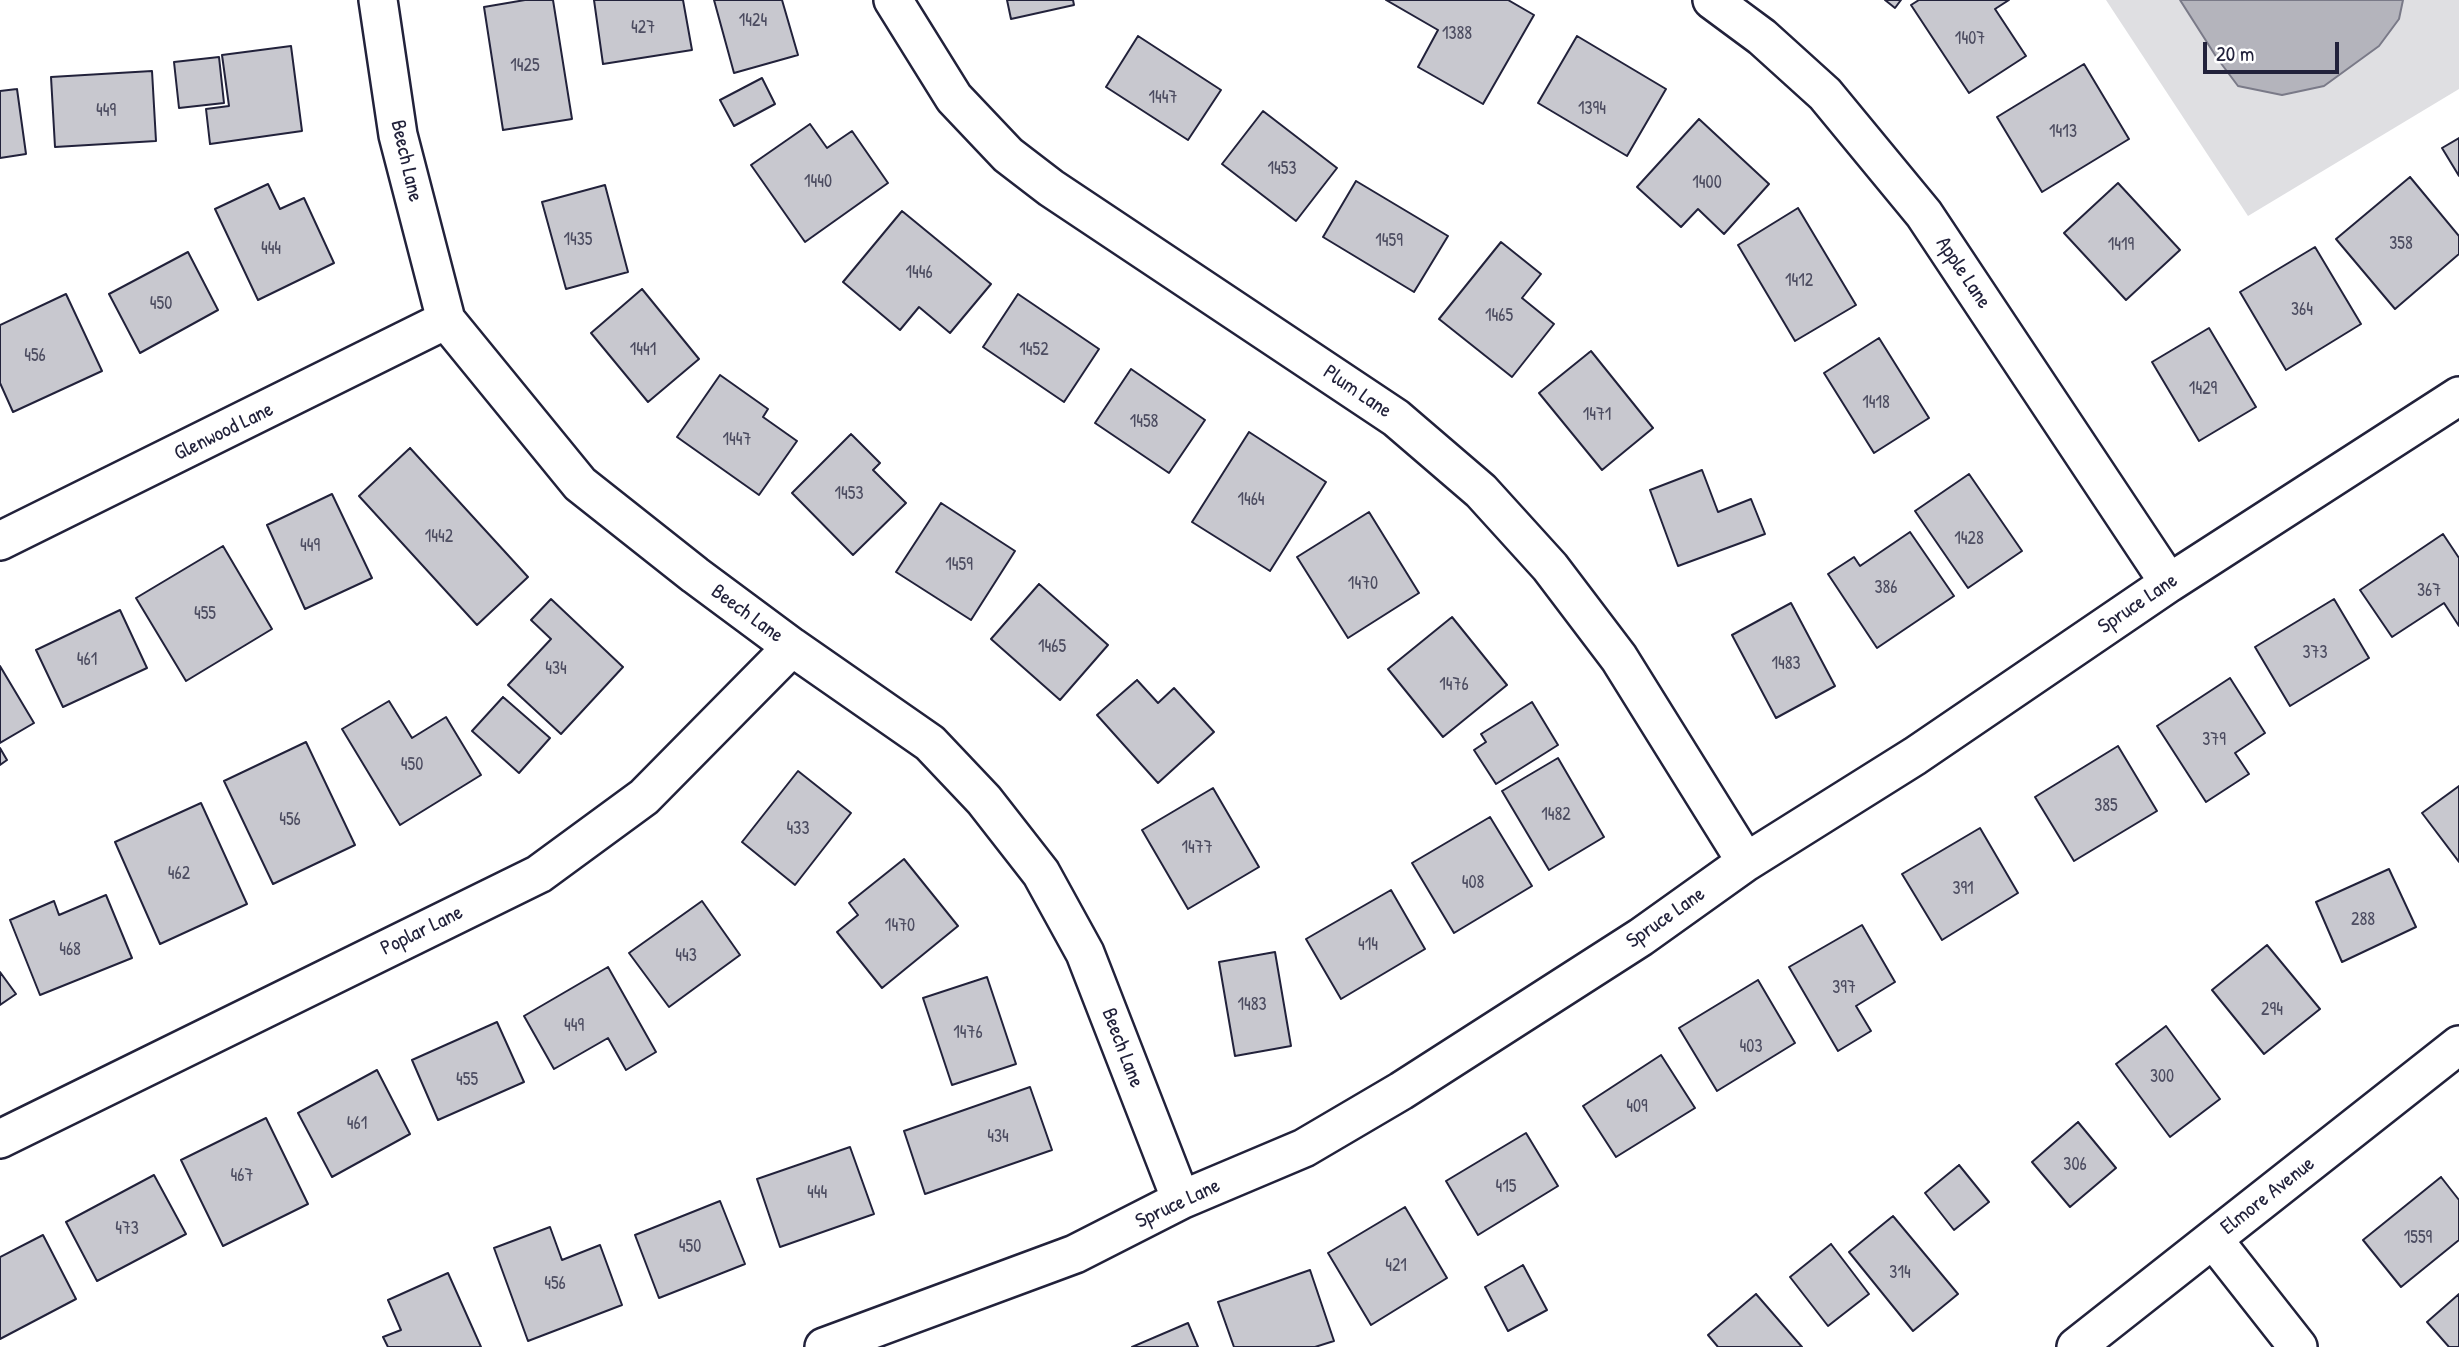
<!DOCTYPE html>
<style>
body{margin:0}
#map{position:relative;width:2459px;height:1347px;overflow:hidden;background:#fff;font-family:"Patrick Hand",sans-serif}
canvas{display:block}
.scale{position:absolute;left:2203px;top:42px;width:136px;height:32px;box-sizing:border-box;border:4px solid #22223b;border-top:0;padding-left:9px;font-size:21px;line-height:24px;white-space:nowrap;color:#22223b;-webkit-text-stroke:5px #fff;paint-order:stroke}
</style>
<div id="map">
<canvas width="2459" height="1347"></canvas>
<div class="scale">20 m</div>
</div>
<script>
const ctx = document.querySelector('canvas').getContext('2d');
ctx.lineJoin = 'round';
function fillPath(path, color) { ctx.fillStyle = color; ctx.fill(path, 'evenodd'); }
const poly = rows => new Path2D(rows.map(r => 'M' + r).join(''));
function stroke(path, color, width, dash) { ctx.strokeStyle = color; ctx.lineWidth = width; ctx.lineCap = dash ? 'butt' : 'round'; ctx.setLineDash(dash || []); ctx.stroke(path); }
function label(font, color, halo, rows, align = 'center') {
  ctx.font = font + ' "Patrick Hand",sans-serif'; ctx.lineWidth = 5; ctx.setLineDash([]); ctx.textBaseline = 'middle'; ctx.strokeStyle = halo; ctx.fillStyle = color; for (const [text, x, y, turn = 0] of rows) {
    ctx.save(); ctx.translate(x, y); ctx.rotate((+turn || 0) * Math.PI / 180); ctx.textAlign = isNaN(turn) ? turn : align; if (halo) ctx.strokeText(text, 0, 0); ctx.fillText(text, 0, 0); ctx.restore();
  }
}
fillPath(poly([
 [2106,0,2459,0,2459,89,2248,216]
]), '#dfdfe2');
const water = poly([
 [2180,0,2403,0,2399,19,2379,46,2324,86,2282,95,2238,86,2217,58,2180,0]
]);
fillPath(water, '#b4b4bc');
stroke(water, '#7a7a88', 2);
const building = poly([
 [525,0,553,0,572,119,503,130,484,7,525,0],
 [594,0,683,0,692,50,603,64,594,0],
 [714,0,782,0,798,55,734,73,714,0],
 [1007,0,1073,0,1074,5,1011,19,1007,0],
 [1386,0,1508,0,1534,15,1483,104,1418,67,1438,30,1386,0],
 [1885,0,1901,0,1895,8,1885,0],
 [1919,0,2009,0,1995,9,2026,56,1969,93,1911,5,1919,0],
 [1138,36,1221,90,1188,140,1106,87,1138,36],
 [1577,36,1666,89,1627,156,1538,103,1577,36],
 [291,46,302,131,210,144,206,109,229,106,222,55,291,46],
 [219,57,224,103,179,108,174,62,219,57],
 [2084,64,2129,139,2042,192,1997,117,2084,64],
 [152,71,156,141,55,147,51,77,152,71],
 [762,78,775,104,734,126,720,100,762,78],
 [17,89,26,154,0,158,0,91,17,89],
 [1263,111,1337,168,1296,221,1222,164,1263,111],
 [1699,119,1769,184,1724,234,1698,209,1681,227,1637,187,1699,119],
 [810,124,827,148,852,131,888,183,805,242,751,165,810,124],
 [2459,138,2459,176,2442,148,2459,138],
 [2410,177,2459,236,2459,254,2395,309,2336,239,2410,177],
 [1356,181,1448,236,1414,292,1323,237,1356,181],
 [2118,183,2180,250,2126,300,2064,233,2118,183],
 [268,184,280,209,304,198,334,263,258,300,215,209,268,184],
 [605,185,628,272,566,289,542,202,605,185],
 [1798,208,1856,305,1795,341,1738,245,1798,208],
 [902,211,991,284,950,333,919,307,900,330,843,282,902,211],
 [1501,242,1541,274,1522,298,1554,324,1512,377,1439,319,1501,242],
 [2315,247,2361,324,2286,370,2240,292,2315,247],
 [188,252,218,310,140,353,109,294,188,252],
 [642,289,699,359,648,402,591,333,642,289],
 [66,294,102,371,13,412,0,383,0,325,66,294],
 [1018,294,1099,349,1064,402,983,347,1018,294],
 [2209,328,2256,407,2199,441,2152,362,2209,328],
 [1879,338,1929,418,1874,453,1824,373,1879,338],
 [1591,351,1653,428,1602,470,1539,393,1591,351],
 [1131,369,1205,420,1169,473,1095,423,1131,369],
 [720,375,768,409,763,417,797,441,759,495,677,437,720,375],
 [1249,432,1326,482,1270,571,1192,522,1249,432],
 [851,434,880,463,873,470,906,503,853,555,792,493,851,434],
 [410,448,528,577,477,625,359,496,410,448],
 [1702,470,1718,512,1751,499,1765,534,1678,566,1650,490,1702,470],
 [1969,474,2022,551,1968,588,1915,511,1969,474],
 [332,494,372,578,305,609,267,525,332,494],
 [941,503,1015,551,971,620,896,572,941,503],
 [1369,512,1419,593,1348,638,1297,557,1369,512],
 [1910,532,1954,596,1877,648,1828,574,1854,557,1860,566,1910,532],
 [2443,534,2459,558,2459,626,2444,603,2392,637,2360,590,2443,534],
 [223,546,272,629,186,681,136,598,223,546],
 [1039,584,1108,645,1060,700,991,639,1039,584],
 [551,599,623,667,561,734,508,685,551,639,531,620,551,599],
 [2334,599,2369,658,2290,706,2255,647,2334,599],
 [1791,603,1835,686,1776,718,1732,635,1791,603],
 [120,610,147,668,63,707,36,650,120,610],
 [1452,617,1507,685,1443,737,1388,669,1452,617],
 [0,666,34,723,0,743,0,666],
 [2230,678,2265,733,2235,753,2249,774,2206,802,2157,726,2230,678],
 [1137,680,1158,703,1174,688,1214,732,1158,783,1097,715,1137,680],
 [503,697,550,738,519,773,472,731,503,697],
 [389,701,412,738,446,717,481,775,400,825,342,729,389,701],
 [1532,702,1558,745,1496,784,1474,750,1486,742,1481,734,1532,702],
 [306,742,355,845,273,884,224,781,306,742],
 [2118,746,2157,811,2074,861,2035,797,2118,746],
 [0,748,7,760,0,765,0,748],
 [1558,758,1604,837,1549,870,1502,791,1558,758],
 [798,771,851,813,795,885,742,842,798,771],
 [2459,786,2459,862,2422,813,2459,786],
 [1213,788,1259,867,1188,909,1142,830,1213,788],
 [201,803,247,904,160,944,115,842,201,803],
 [1490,817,1532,886,1454,933,1412,863,1490,817],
 [1980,828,2018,893,1942,940,1902,874,1980,828],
 [904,859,958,926,882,988,837,932,858,915,849,903,904,859],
 [2389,869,2416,927,2342,962,2316,902,2389,869],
 [1391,890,1425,949,1341,999,1306,939,1391,890],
 [106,895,132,958,40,995,10,920,54,901,59,915,106,895],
 [702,901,740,955,669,1007,629,953,702,901],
 [1862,925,1895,982,1856,1006,1871,1031,1838,1051,1789,967,1862,925],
 [2267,945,2320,1009,2264,1054,2212,990,2267,945],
 [1275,952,1291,1046,1235,1056,1219,962,1275,952],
 [608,967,656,1052,626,1070,608,1038,554,1069,524,1016,608,967],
 [0,972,16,994,0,1005,0,972],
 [987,977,1016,1064,952,1085,923,998,987,977],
 [1758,980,1795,1043,1717,1091,1679,1028,1758,980],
 [497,1022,524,1082,438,1120,412,1060,497,1022],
 [2166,1026,2220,1099,2170,1137,2116,1064,2166,1026],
 [1661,1055,1695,1108,1616,1157,1583,1106,1661,1055],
 [377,1070,410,1134,332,1177,298,1113,377,1070],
 [1030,1087,1052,1150,925,1194,904,1131,1030,1087],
 [266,1118,308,1204,223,1246,181,1160,266,1118],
 [2078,1122,2116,1168,2070,1207,2032,1162,2078,1122],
 [1526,1133,1558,1186,1478,1235,1446,1181,1526,1133],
 [850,1147,874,1214,780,1247,757,1179,850,1147],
 [1959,1165,1989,1202,1954,1230,1925,1193,1959,1165],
 [154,1175,186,1234,97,1281,66,1222,154,1175],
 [2441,1177,2459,1200,2459,1240,2401,1287,2363,1240,2441,1177],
 [720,1201,745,1264,659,1298,635,1235,720,1201],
 [1405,1207,1447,1278,1371,1325,1328,1253,1405,1207],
 [1893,1216,1958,1294,1913,1331,1849,1252,1893,1216],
 [550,1227,562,1260,600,1245,622,1305,528,1341,494,1248,550,1227],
 [43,1235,76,1299,0,1339,0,1257,43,1235],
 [1831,1244,1869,1294,1828,1326,1790,1277,1831,1244],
 [1523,1265,1547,1310,1508,1331,1485,1287,1523,1265],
 [1310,1270,1334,1341,1315,1347,1234,1347,1218,1302,1310,1270],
 [448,1273,481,1347,388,1347,383,1337,401,1330,388,1300,448,1273],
 [1756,1294,1802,1347,1718,1347,1708,1335,1756,1294],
 [2459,1294,2459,1347,2449,1347,2427,1322,2459,1294],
 [1188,1323,1198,1347,1132,1347,1188,1323]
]);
fillPath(building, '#c8c8cf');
stroke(building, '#22223b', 2);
const street = poly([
 [378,0,398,135,446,320,580,484,695,575,792,647,930,743,984,800,1041,873,1085,953,1181,1200],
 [893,0,954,98,1008,155,1051,188,1396,418,1481,491,1550,567,1619,658,1746,862],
 [1712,0,1762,37,1825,94,1924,214,2169,583],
 [0,541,446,320],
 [0,1139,539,874,644,797,792,647],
 [2213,1239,2298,1347],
 [824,1347,1075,1254,1181,1200,1304,1148,1401,1091,1641,937,1746,862,1915,756,2169,583,2459,396],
 [2076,1347,2459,1045]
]);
stroke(street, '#22223b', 42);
stroke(street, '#fff', 37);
label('18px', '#4c4c60', null, [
 ["1424",753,21],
 ["427",643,28],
 ["1388",1457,34],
 ["1407",1970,39],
 ["1425",525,66],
 ["1447",1163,98],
 ["1394",1592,109],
 ["449",106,111],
 ["1413",2063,132],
 ["1453",1282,169],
 ["1440",818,182],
 ["1400",1707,183],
 ["1435",578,240],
 ["1459",1389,241],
 ["358",2401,244],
 ["1419",2121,245],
 ["444",271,249],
 ["1446",919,273],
 ["1412",1799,281],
 ["450",161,304],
 ["364",2302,310],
 ["1465",1499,316],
 ["1441",643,350],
 ["1452",1034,350],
 ["456",35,356],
 ["1429",2203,389],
 ["1418",1876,403],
 ["1471",1597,415],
 ["1458",1144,422],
 ["1447",737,440],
 ["1453",849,494],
 ["1464",1251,500],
 ["1442",439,537],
 ["1428",1969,539],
 ["449",310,546],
 ["1459",959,565],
 ["1470",1363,584],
 ["386",1886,588],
 ["367",2429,591],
 ["455",205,614],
 ["1465",1052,647],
 ["373",2315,653],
 ["461",87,660],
 ["1483",1786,664],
 ["434",556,669],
 ["1476",1454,685],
 ["379",2214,740],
 ["450",412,765],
 ["385",2106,806],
 ["1482",1556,815],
 ["456",290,820],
 ["433",798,829],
 ["1477",1197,848],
 ["462",179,874],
 ["408",1473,883],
 ["391",1963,889],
 ["288",2363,920],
 ["1470",900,926],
 ["414",1368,945],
 ["468",70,950],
 ["443",686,956],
 ["397",1844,988],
 ["1483",1252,1005],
 ["294",2272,1010],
 ["449",574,1026],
 ["1476",968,1033],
 ["403",1751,1047],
 ["300",2162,1077],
 ["455",467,1080],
 ["409",1637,1107],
 ["461",357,1124],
 ["434",998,1137],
 ["306",2075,1165],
 ["467",242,1176],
 ["415",1506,1187],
 ["444",817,1193],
 ["473",127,1229],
 ["1559",2418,1238],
 ["450",690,1247],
 ["421",1396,1266],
 ["314",1900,1273],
 ["456",555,1284]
]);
label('21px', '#22223b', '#fff', [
 ["Beech Lane",406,161,77],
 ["Apple Lane",1963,273,56],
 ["Plum Lane",1357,392,34],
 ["Glenwood Lane",224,432,-26],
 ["Spruce Lane",2138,604,-34],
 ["Beech Lane",747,614,36],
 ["Spruce Lane",1666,918,-35],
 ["Poplar Lane",422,931,-26],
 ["Beech Lane",1122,1048,69],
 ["Elmore Avenue",2268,1196,-38],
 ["Spruce Lane",1178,1204,-25]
]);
</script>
